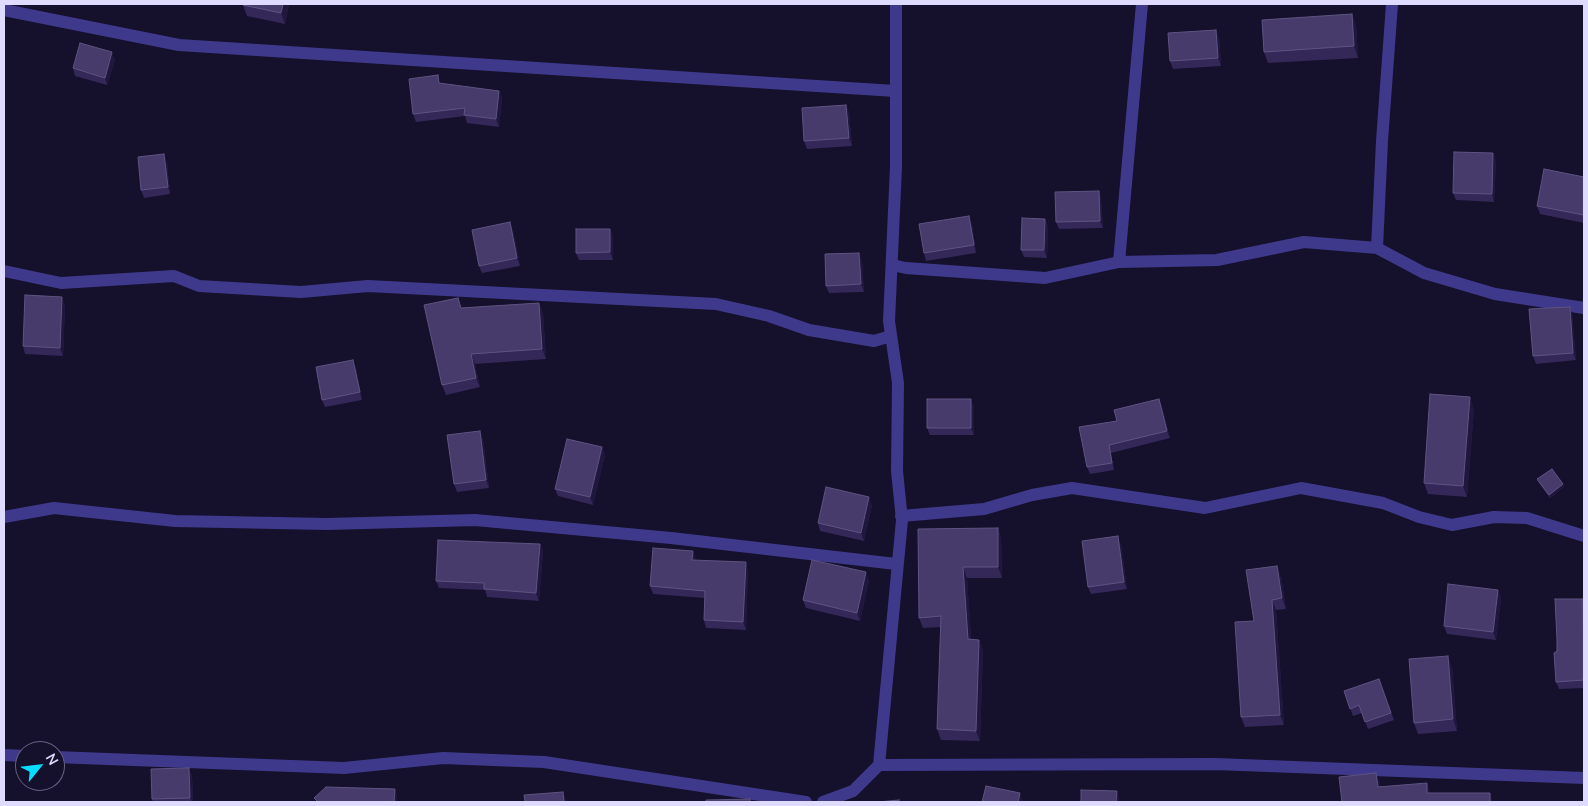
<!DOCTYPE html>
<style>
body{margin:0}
#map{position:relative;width:1588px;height:806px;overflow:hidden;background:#15102b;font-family:Mulish,sans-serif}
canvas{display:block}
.frame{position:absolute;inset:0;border:5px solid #dfdaff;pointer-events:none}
.north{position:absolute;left:15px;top:741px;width:50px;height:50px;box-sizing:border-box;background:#15102b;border:1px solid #666180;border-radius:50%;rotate:61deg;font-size:14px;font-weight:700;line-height:20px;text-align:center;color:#dfdaff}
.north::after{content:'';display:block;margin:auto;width:18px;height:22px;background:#06deff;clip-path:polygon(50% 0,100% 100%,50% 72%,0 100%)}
</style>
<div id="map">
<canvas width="1588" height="806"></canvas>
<div class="frame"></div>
<div class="north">N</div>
</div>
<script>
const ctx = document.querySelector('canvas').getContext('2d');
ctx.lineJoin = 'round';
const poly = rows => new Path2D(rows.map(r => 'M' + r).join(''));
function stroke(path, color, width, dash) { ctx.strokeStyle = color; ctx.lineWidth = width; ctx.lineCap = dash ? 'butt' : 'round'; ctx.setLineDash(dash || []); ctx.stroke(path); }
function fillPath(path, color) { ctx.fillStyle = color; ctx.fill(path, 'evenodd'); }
stroke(poly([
 [4,10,179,45,895,91],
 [1377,248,1382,141,1392,4],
 [1119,262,1142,4],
 [892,265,906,268,1045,278,1119,262,1217,260,1304,242,1377,248,1424,273,1495,294,1584,308],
 [4,271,61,283,174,276,199,286,301,292,368,286,716,304,769,316,809,330,874,341,891,336],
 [901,516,984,509,1032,495,1072,488,1205,508,1301,488,1383,503,1419,517,1452,525,1494,517,1527,518,1584,536],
 [4,517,54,508,175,521,327,524,475,520,671,538,896,564],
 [4,755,25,756],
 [55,757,344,768,443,758,544,762,806,802],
 [879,765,902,520,897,471,898,383,889,321,896,167,896,4],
 [823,802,853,791,879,765,1215,764,1584,778]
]), '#3f398c', 12);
fillPath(poly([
 [289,4,285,24,247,16,243,5],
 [1352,14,1356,25,1358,58,1268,63,1264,52],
 [1219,37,1221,66,1173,69,1170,61],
 [115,60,107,85,75,76,73,68],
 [441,84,499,91,502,98,499,127,467,123,465,116,416,122,413,114],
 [846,105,849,113,852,146,807,149,804,141],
 [1493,153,1496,161,1494,202,1456,200,1453,193],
 [167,162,170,194,144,198,141,190],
 [1584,177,1584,223,1540,214,1537,206],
 [1099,191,1101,198,1103,228,1059,229,1056,222],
 [1045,219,1048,226,1047,258,1024,257,1021,250],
 [972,224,976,253,926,261,924,253],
 [610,229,613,237,613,260,579,260,576,253],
 [513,230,520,266,482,273,479,266],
 [862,261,864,292,829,293,826,286],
 [539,303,543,313,546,359,475,364,480,387,446,395,442,385,462,308],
 [65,305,63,356,25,354,23,346],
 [1572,314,1576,360,1536,364,1533,356],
 [356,368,362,400,325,407,322,400],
 [1159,399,1162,407,1170,438,1111,453,1114,470,1090,474,1087,467,1117,421],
 [974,407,974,435,930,435,927,428],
 [1474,409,1467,497,1428,494,1424,483],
 [483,438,489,488,457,492,454,484],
 [602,447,605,455,593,505,558,496,555,489],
 [1537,479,1563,484,1564,487,1550,498,1539,483],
 [872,505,864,541,820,531,818,523],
 [998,528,1001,538,1002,578,967,578,971,639,979,640,983,650,980,741,941,740,937,729,941,627,923,628,919,618],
 [540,544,543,551,539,601,487,597,485,590,439,588,436,581],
 [1121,544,1127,589,1091,594,1088,587],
 [693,551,696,560,748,570,746,630,706,628,704,620,705,598,653,594,650,586],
 [1281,576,1286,609,1276,610,1284,725,1245,727,1241,717,1254,621],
 [869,580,860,621,806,608,803,600],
 [1498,590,1501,598,1496,640,1447,634,1444,626],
 [1583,599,1584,602,1584,688,1559,689,1556,682,1557,651],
 [1452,667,1457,731,1418,734,1414,723],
 [1379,679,1394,720,1368,729,1362,713,1353,716,1344,691],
 [192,775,193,802,153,802,152,799]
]), '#342859');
fillPath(poly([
 [283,4,289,4,285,24,281,13],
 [1352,14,1356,25,1358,58,1354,46],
 [1216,30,1219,37,1221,66,1218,58],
 [112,52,115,60,107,85,105,78],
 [499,91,502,98,499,127,496,119],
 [846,105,849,113,852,146,849,138],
 [1493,153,1496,161,1494,202,1492,194],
 [164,154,167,162,170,194,168,187],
 [1099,191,1101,198,1103,228,1100,221],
 [969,216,972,224,976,253,974,245],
 [1045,219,1048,226,1047,258,1044,250],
 [510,222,513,230,520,266,517,258],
 [610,229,613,237,613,260,610,252],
 [859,253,862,261,864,292,861,284],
 [62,297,65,305,63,356,60,348],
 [539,303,543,313,546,359,542,349],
 [1570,307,1572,314,1576,360,1573,353],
 [471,354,475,364,480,387,476,378],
 [353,360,356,368,362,400,360,392],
 [1470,397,1474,409,1467,497,1463,486],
 [971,399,974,407,974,435,971,428],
 [1159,399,1162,407,1170,438,1167,431],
 [480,431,483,438,489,488,486,480],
 [602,447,605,455,593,505,590,497],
 [1563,484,1564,487,1550,498,1549,495],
 [869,497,872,505,864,541,861,533],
 [998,528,1001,538,1002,578,998,567],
 [1118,536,1121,544,1127,589,1124,582],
 [540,544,543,551,539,601,536,593],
 [693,551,696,559,695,567,692,560],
 [746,562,748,570,746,630,743,622],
 [1277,566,1281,576,1286,609,1282,598],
 [963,567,967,578,972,650,968,639],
 [866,572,869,580,860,621,857,613],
 [1498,590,1501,598,1496,640,1493,632],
 [1583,599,1584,602,1584,652],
 [1272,600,1276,610,1284,725,1280,715],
 [979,640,983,650,980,741,976,731],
 [1448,656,1452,667,1457,731,1453,719],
 [189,768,192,775,193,802,192,802,190,798],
 [1376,773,1380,782,1381,796,1378,787],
 [1427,783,1430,792,1431,802,1427,793],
 [395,789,397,796,397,802,394,802],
 [1117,791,1119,798,1119,802,1116,802],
 [563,792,567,802,564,802],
 [1020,793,1023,801,1023,802,1018,802],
 [1490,793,1493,802,1490,802]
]), '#20173f');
const building = poly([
 [243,4,283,4,281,13,243,5,243,4],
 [1352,14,1354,46,1264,52,1262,20,1352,14],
 [1216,30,1218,58,1170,61,1168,33,1216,30],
 [80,43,112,52,105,78,73,68,80,43],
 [438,75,439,83,499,91,496,119,464,115,465,108,413,114,409,79,438,75],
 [846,105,849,138,804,141,802,108,846,105],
 [1454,152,1493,153,1492,194,1453,193,1454,152],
 [164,154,168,187,141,190,138,157,164,154],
 [1544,169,1584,177,1584,215,1537,206,1544,169],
 [1099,191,1100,221,1056,222,1055,192,1099,191],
 [969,216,974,245,924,253,919,224,969,216],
 [1022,218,1045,219,1044,250,1021,250,1022,218],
 [510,222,517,258,479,266,472,230,510,222],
 [576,229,610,229,610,252,576,253,576,229],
 [859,253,861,284,826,286,825,254,859,253],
 [25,295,62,297,60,348,23,346,25,295],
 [458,298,461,308,539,303,542,349,471,354,476,378,442,385,424,305,458,298],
 [1570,307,1573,353,1533,356,1529,309,1570,307],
 [353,360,360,392,322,400,316,367,353,360],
 [1430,394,1470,397,1463,486,1424,483,1430,394],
 [927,399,971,399,971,428,927,428,927,399],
 [1159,399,1167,431,1109,445,1112,463,1087,467,1079,427,1117,421,1114,410,1159,399],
 [480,431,486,480,454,484,447,435,480,431],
 [567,439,602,447,590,497,555,489,567,439],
 [1552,469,1563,484,1549,495,1537,479,1552,469],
 [826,487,869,497,861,533,818,523,826,487],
 [998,528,998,567,963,567,968,639,979,640,976,731,937,729,941,616,919,618,918,529,998,528],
 [1118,536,1124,582,1088,587,1082,541,1118,536],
 [438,540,540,544,536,593,484,589,484,583,436,581,438,540],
 [653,548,693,551,692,560,746,562,743,622,704,620,705,591,650,586,653,548],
 [812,560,866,572,857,613,803,600,812,560],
 [1277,566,1282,598,1272,600,1280,715,1241,717,1235,622,1254,621,1246,570,1277,566],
 [1448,584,1498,590,1493,632,1444,626,1448,584],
 [1555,599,1583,599,1584,680,1556,682,1554,653,1557,651,1557,640,1555,599],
 [1448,656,1453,719,1414,723,1409,659,1448,656],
 [1379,679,1391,713,1365,722,1359,705,1350,709,1344,691,1379,679],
 [189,768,190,798,152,799,151,769,189,768],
 [1376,773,1378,787,1427,783,1427,793,1490,793,1490,802,1342,802,1339,777,1376,773],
 [986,786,1020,793,1018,802,982,802,986,786],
 [326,787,395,789,394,802,318,802,314,798,326,787],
 [1081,790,1117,791,1116,802,1081,802,1081,790],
 [563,792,564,802,525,802,524,795,563,792],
 [750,799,750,802,706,802,706,800,750,799],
 [899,800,899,802,878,802,899,800]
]);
fillPath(building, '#463b6b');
stroke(building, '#5e5482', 1);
</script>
